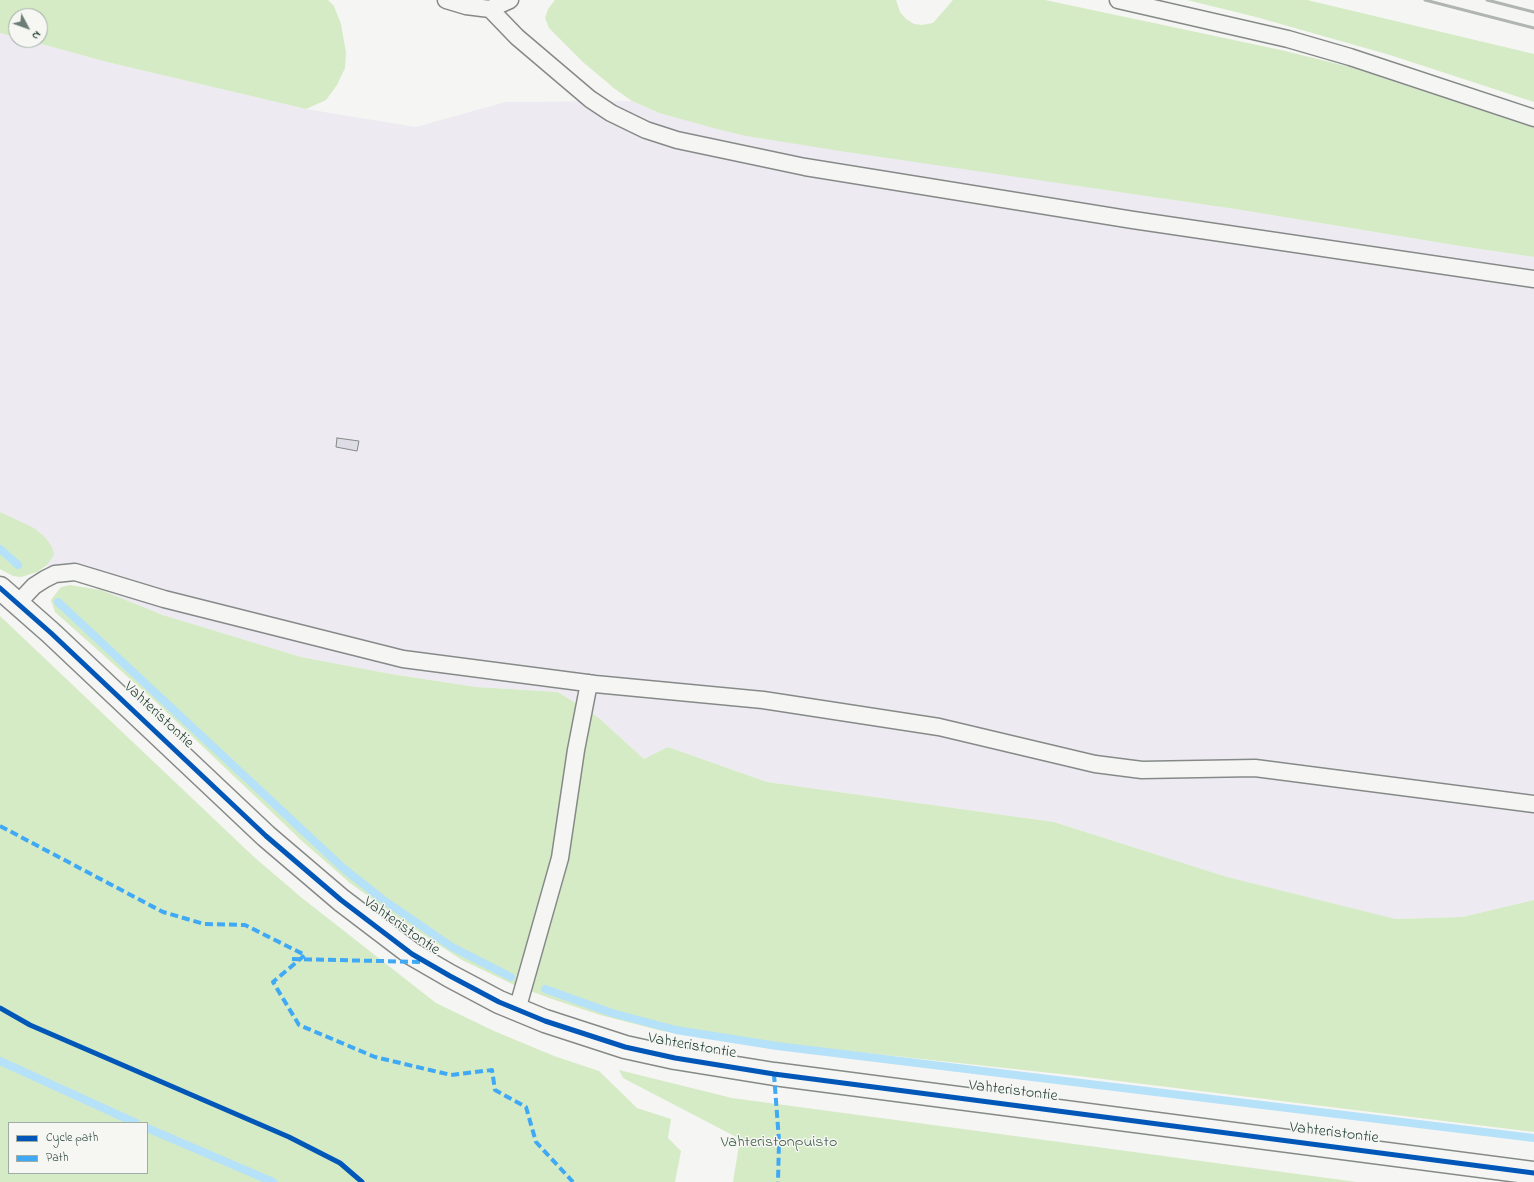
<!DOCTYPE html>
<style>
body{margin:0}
#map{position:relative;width:1534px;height:1182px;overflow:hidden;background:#f5f5f3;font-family:"Indie Flower",sans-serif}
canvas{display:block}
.legend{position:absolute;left:8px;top:1122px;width:140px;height:52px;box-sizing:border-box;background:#f6f6f2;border:1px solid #a0aca6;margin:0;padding:5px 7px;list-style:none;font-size:12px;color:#1f3d34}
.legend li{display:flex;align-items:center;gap:8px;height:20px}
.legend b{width:20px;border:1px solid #a0aca6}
.north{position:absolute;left:8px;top:8px;width:40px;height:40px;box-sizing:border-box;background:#f6f6f2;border:1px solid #a0aca6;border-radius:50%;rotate:131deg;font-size:11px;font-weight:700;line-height:16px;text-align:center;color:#1f3d34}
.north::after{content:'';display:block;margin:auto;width:14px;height:18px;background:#6a7d77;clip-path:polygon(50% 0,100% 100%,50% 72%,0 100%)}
</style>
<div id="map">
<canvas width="1534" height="1182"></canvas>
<ul class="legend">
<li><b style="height:5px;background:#0057b8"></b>Cycle path</li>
<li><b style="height:5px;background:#3fa9f5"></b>Path</li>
</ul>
<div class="north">N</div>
</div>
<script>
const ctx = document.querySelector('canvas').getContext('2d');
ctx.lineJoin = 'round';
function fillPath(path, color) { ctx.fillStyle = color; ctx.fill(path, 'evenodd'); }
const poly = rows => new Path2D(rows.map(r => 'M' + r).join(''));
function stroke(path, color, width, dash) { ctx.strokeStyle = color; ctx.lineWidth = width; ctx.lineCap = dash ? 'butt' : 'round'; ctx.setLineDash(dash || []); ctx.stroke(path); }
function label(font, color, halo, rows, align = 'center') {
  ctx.font = font + ' "Indie Flower",sans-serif'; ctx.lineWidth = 3; ctx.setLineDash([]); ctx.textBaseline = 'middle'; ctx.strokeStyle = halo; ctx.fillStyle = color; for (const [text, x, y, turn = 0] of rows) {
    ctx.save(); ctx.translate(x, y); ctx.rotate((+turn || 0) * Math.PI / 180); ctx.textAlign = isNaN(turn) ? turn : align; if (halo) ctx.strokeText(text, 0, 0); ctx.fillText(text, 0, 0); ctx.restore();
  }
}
fillPath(poly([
 [0,33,16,37,16,40,27,40,107,62,306,109,416,127,505,102,632,101,659,113,746,136,1235,209,1460,246,1534,257,1534,900,1462,917,1396,919,1227,877,1054,822,767,782,668,747,644,759,599,718,558,692,476,687,391,674,301,657,163,615,101,590,0,545]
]), '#edebf1');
fillPath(poly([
 [0,0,328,0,334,6,341,24,346,53,345,68,337,85,326,100,306,109,107,62,27,40,40,40,40,16,16,16,16,37,0,33],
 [555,0,896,0,900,12,906,19,914,24,922,25,933,23,953,0,1045,0,1281,50,1350,67,1534,128,1534,257,1460,246,1235,209,840,151,746,136,717,129,659,113,632,101,615,89,584,63,549,28,545,18,548,9],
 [1187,0,1307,0,1534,54,1534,102,1390,55,1256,17],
 [0,512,34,528,45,537,52,547,54,555,47,565,37,572,21,577,13,576,0,569],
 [70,585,101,590,163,615,301,657,391,674,476,687,558,692,599,718,644,759,668,747,767,782,1054,822,1227,877,1396,919,1462,917,1534,900,1534,1132,1070,1075,662,1031,600,1015,549,998,512,984,462,960,404,922,350,883,302,841,157,703,55,612,51,600,54,596,61,587],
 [0,616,254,857,302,898,436,1003,494,1031,554,1056,599,1071,637,1108,671,1119,668,1138,681,1151,675,1182,0,1182],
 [9,1123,147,1123,147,1173,9,1173],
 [619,1070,732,1098,1357,1182,733,1182,740,1139,623,1078]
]), '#d5ebc5');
stroke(poly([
 [0,549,18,565],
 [58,602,343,868,382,899,452,947,511,977],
 [545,989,612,1013,676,1030,777,1046,1534,1138],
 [0,1061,136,1123],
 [147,1128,273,1182]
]), '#b5e1f9', 8);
const building = poly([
 [337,438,359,441,357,451,336,447,337,438]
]);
fillPath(building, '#dedce4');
stroke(building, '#858a88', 1);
const service = poly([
 [446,0,466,6,490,9,510,0],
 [1118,0,1288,39,1350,57,1534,118],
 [490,9,517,37,590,99,611,113,646,130,677,140,805,167,1133,220,1534,279],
 [18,603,34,586,45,579,55,574,75,572,164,599,403,659,595,684,763,700,939,727,1095,764,1142,770,1255,768,1534,804],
 [517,1010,560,858,576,750,589,683]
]);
const minor = poly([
 [0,588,51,633,266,836,341,900,412,954,450,976,499,1002,545,1021,625,1047,675,1058,774,1074,1534,1173]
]);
stroke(service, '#858a88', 19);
stroke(minor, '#858a88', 25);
stroke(service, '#f5f5f3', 16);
stroke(minor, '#f5f5f3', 22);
stroke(poly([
 [1425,0,1534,28],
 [1487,0,1534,12]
]), '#b0b4b2', 3);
stroke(poly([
 [0,826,163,912,204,924,245,925,305,955,273,982,299,1025,375,1057,451,1075,492,1070,495,1090,526,1107,536,1142,573,1182],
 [292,959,422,962],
 [774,1074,779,1141,778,1182]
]), '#3fa9f5', 4, [8, 4]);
stroke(poly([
 [0,588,51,633,266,836,341,900,412,954,450,976,499,1002,545,1021,625,1047,675,1058,774,1074,1534,1173],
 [0,1008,30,1025,289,1137,340,1163,362,1182]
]), '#0057b8', 5);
label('16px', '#1f3d34', '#f6f6f2', [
 ["Vahteristontie",158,716,43],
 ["Vahteristontie",401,927,35],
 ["Vahteristontie",692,1047,10],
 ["Vahteristontie",1013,1092,7],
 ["Vahteristontie",1334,1134,7]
]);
label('16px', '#3e5e4a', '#f6f6f2', [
 ["Vahteristonpuisto",779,1143]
]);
</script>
